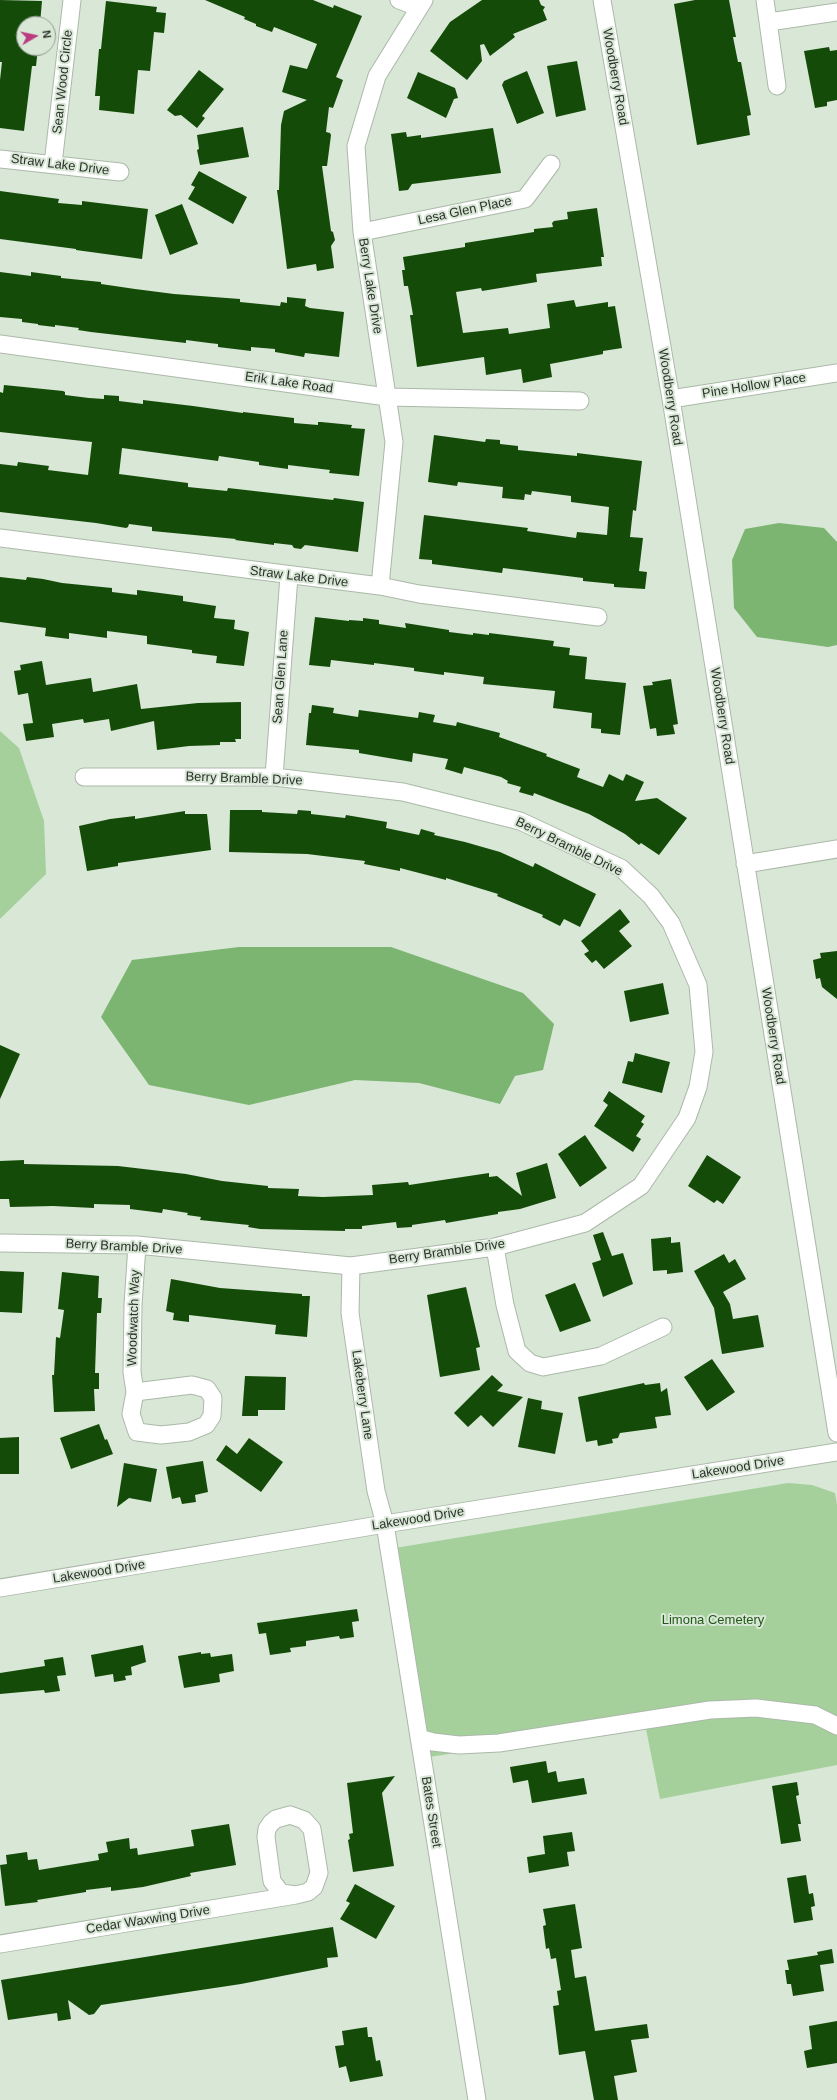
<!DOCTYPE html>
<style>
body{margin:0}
#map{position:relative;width:837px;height:2100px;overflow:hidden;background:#d8e7d6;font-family:Arial,sans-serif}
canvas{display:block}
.north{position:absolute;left:16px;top:16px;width:40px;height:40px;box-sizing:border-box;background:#d8e7d6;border:1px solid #939f92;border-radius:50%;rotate:81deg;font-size:11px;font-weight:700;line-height:16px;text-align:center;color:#2c322b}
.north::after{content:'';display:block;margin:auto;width:14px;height:18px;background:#bc3a82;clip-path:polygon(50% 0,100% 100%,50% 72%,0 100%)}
</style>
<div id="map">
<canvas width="837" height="2100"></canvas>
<div class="north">N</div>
</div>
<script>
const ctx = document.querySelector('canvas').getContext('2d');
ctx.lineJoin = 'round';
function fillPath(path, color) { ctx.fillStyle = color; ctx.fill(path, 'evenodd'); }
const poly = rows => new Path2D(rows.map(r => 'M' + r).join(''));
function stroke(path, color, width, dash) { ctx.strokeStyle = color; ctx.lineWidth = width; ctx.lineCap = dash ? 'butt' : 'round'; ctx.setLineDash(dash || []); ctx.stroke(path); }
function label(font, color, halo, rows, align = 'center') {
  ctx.font = font + ' Arial,sans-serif'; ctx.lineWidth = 4; ctx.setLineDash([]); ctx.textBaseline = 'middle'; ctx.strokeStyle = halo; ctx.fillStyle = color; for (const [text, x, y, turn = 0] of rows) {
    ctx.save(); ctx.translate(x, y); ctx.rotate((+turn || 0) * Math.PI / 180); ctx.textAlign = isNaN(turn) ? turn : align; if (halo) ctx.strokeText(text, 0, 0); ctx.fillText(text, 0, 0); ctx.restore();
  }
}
fillPath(poly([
 [0,731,19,748,44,821,46,874,0,919],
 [788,1483,812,1485,835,1493,837,1505,837,1765,660,1799,645,1724,429,1757,395,1548]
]), '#a5d09c');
fillPath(poly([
 [779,523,824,528,837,542,837,645,828,647,757,637,734,608,732,560,745,529],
 [239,947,391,947,523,993,554,1024,543,1070,515,1076,500,1104,419,1083,355,1080,249,1105,149,1085,101,1017,132,960]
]), '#7cb471');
fillPath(poly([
 [0,0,42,1,40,24,24,24,24,48,38,48,36,66,32,66,24,131,0,128,0,80,2,62,0,62],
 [205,0,313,0,333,8,334,5,362,16,336,77,343,80,333,108,329,107,326,132,330,133,331,135,327,166,322,166,331,231,333,232,335,240,331,246,334,268,317,271,316,264,287,269,277,190,279,190,281,125,284,111,307,100,282,92,290,65,307,69,317,44,274,27,272,32,256,26,256,24,244,19,245,17],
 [482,0,539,0,541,5,545,7,543,10,547,20,513,34,515,37,490,56,484,44,480,45,482,61,467,80,430,51,450,22],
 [695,0,729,0,736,37,733,37,738,62,741,62,751,115,747,116,750,135,697,145,674,4],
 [106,1,157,7,156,12,166,13,164,33,154,32,150,71,138,70,134,114,99,110,100,96,95,96,99,49,101,49],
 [829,47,830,51,837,50,837,100,827,102,827,106,815,108,804,51],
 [577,61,586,110,556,117,547,66],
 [199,70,224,89,202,116,205,118,197,128,181,115,175,116,167,110],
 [527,71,544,113,517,124,502,85,504,81],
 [418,72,455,88,458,98,454,99,446,118,407,98],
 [243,127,249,157,200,165,197,150,199,149,197,135],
 [493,128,501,173,412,184,408,190,399,191,391,134,406,132,407,137,421,135,421,138],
 [199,171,247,197,233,224,188,199,195,187,191,185],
 [0,191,59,199,58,203,82,205,82,201,148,209,142,259,76,250,76,249,0,239],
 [182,204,198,244,170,255,155,215],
 [597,208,604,257,601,257,602,266,536,274,537,282,482,291,481,288,456,292,463,333,508,328,509,334,550,328,547,304,574,300,576,307,608,302,608,307,615,306,622,348,603,351,603,354,550,364,552,377,523,383,521,369,486,375,484,357,417,367,410,315,413,315,408,286,404,286,402,270,405,270,403,257,465,247,465,243,534,232,534,229,553,227,552,223,554,221,568,219,567,212],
 [0,272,31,276,31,272,61,276,61,278,101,282,101,284,135,289,174,294,240,299,240,302,280,306,281,302,287,303,287,297,306,299,305,306,310,308,344,312,339,357,305,353,304,357,275,352,275,349,251,347,251,351,218,347,218,344,209,343,186,340,186,343,91,332,78,330,79,328,55,325,55,327,38,325,38,324,22,322,22,319,0,317],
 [4,385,63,391,65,392,65,395,89,398,104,399,104,395,119,396,119,401,143,404,143,400,193,406,243,413,243,412,294,418,294,423,318,425,318,422,321,422,352,425,351,428,365,429,359,476,329,473,330,470,288,465,288,469,259,465,259,462,219,456,218,461,122,448,119,474,188,483,188,487,227,491,228,488,333,500,334,498,364,502,358,552,305,545,301,549,294,548,292,545,274,543,274,545,235,540,236,539,152,531,152,527,129,524,128,527,126,528,96,523,0,512,0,464,17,466,18,462,49,466,48,470,88,475,92,442,0,432,0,392,3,393],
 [434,435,485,442,486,439,500,440,500,444,518,446,518,450,577,456,577,453,642,461,636,511,633,510,630,537,643,538,639,571,647,572,645,589,614,587,614,584,583,581,583,578,503,568,502,573,432,564,432,560,419,559,424,515,528,528,527,531,576,538,577,532,607,535,609,507,571,502,571,496,532,491,531,495,525,494,524,500,502,498,503,487,458,482,457,486,428,482],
 [0,577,26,580,27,577,43,579,62,583,112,588,112,592,137,595,137,590,183,596,183,601,216,606,214,618,235,620,234,629,249,632,244,666,216,663,217,656,192,653,192,650,147,644,147,636,107,631,107,638,69,633,69,639,45,636,46,628,0,622],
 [315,617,349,621,349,620,363,621,363,618,379,620,379,624,406,628,405,623,449,630,449,632,473,635,473,633,489,635,489,633,554,641,553,646,570,648,569,655,587,657,585,679,626,683,620,735,601,733,601,729,591,728,592,713,553,708,555,691,483,684,484,677,444,672,444,675,414,671,414,668,374,663,374,665,331,660,330,667,309,665],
 [42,661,46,685,91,678,93,692,137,684,141,709,198,703,241,702,241,739,235,739,236,742,220,742,220,745,189,746,157,750,154,721,111,731,109,719,84,723,83,719,52,724,54,737,26,741,23,724,33,723,28,693,18,695,14,671,21,670,20,665],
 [671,679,678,724,673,725,675,734,657,736,656,728,650,729,643,686,653,685,652,682],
 [312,705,334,708,333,713,358,717,359,710,418,718,419,712,435,715,433,722,456,726,457,722,500,733,499,737,547,754,546,756,580,769,577,777,603,787,609,774,623,781,626,774,644,782,635,801,657,798,687,818,659,855,641,843,639,845,625,834,589,814,534,793,533,796,519,792,521,787,507,783,508,781,501,777,464,767,462,774,445,769,448,759,413,753,412,762,359,753,359,750,306,745,309,713,311,713],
 [230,810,262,810,262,812,297,814,298,810,311,811,311,814,345,818,346,815,387,822,386,828,419,835,421,829,435,833,434,835,465,842,500,852,533,867,535,863,596,894,580,927,564,919,560,926,542,917,543,915,497,896,498,894,446,878,446,880,400,868,400,871,364,864,365,861,307,854,229,852],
 [185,811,185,814,207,814,211,850,118,863,118,866,87,871,79,826,110,819,135,816,135,819],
 [620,909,630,922,619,931,632,946,604,969,596,960,592,963,584,954,589,951,581,941],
 [837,951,837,999,822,987,820,978,816,979,813,960,821,958,820,953],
 [663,983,669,1014,630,1022,624,991],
 [0,1045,20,1054,0,1099],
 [635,1053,670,1062,662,1093,622,1083,628,1061,633,1062],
 [609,1091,645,1116,641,1122,644,1124,636,1136,641,1139,633,1152,594,1126,608,1105,603,1101],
 [585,1135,607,1168,580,1187,558,1154],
 [707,1155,741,1177,723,1204,717,1200,714,1203,688,1186],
 [24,1160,24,1164,118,1166,186,1174,222,1181,268,1186,268,1188,299,1189,298,1196,323,1197,373,1195,372,1185,408,1182,409,1185,489,1173,489,1177,497,1176,522,1196,516,1173,547,1163,556,1198,520,1209,498,1212,498,1214,446,1223,445,1220,412,1225,412,1227,397,1228,396,1222,362,1226,362,1229,345,1229,345,1231,260,1229,248,1227,249,1225,200,1220,201,1217,187,1215,188,1213,163,1209,162,1213,130,1209,130,1205,94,1204,94,1208,53,1206,10,1207,9,1199,0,1199,0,1161],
 [603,1232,612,1256,623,1253,633,1284,603,1297,592,1263,601,1260,593,1235],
 [671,1237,671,1243,680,1242,683,1272,667,1274,667,1270,653,1271,651,1239],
 [724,1254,729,1263,735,1259,746,1279,723,1292,730,1304,733,1319,758,1315,764,1347,722,1354,714,1308,694,1271],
 [0,1271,24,1272,22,1313,0,1312],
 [62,1272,99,1276,98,1298,102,1298,101,1313,97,1313,95,1373,99,1373,99,1389,94,1389,95,1411,54,1412,52,1375,54,1375,56,1337,60,1338,64,1310,58,1309],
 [171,1279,220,1288,302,1294,302,1296,310,1296,307,1337,275,1334,276,1325,189,1315,189,1322,173,1320,174,1313,166,1311],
 [575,1283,591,1321,560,1332,545,1295],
 [466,1287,480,1347,476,1348,480,1370,440,1377,427,1295],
 [712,1359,735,1392,707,1411,684,1377],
 [492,1375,503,1385,497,1391,523,1397,493,1427,481,1415,468,1427,454,1413],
 [245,1376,286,1377,285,1410,258,1410,258,1416,242,1416],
 [644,1383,645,1385,660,1383,661,1392,667,1388,671,1415,655,1417,657,1428,620,1433,618,1438,612,1439,613,1443,598,1446,597,1440,586,1442,578,1397],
 [528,1398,542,1401,541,1409,563,1413,555,1454,518,1447],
 [99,1424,105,1440,107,1439,113,1454,71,1469,60,1438],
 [19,1437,19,1474,0,1474,0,1438],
 [249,1438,283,1462,261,1492,216,1460,226,1445,237,1454],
 [203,1461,208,1492,195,1495,196,1502,182,1504,180,1497,172,1499,166,1467],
 [124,1463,157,1469,151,1502,129,1498,117,1507],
 [357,1609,359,1621,352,1622,354,1637,340,1639,339,1636,306,1641,306,1646,290,1648,291,1652,270,1655,266,1633,259,1634,257,1623],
 [143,1645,146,1662,131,1667,132,1675,125,1676,126,1680,114,1682,113,1674,95,1677,91,1655],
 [201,1652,201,1654,210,1653,211,1657,232,1654,234,1671,219,1674,220,1682,184,1688,178,1656],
 [63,1657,66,1675,57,1676,60,1691,45,1693,44,1690,0,1694,0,1673,45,1666,44,1660],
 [546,1761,548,1773,556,1771,558,1782,584,1778,587,1794,532,1803,528,1780,513,1783,510,1767],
 [395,1776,382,1793,394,1866,353,1872,348,1840,350,1839,349,1834,353,1833,347,1783],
 [797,1782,799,1795,796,1796,801,1824,798,1824,801,1841,781,1844,772,1786],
 [229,1824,236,1865,190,1873,191,1876,143,1887,111,1891,111,1887,86,1890,86,1892,37,1900,38,1902,5,1906,0,1865,7,1864,6,1855,27,1852,28,1860,37,1859,39,1870,99,1860,98,1854,108,1852,106,1842,129,1838,130,1849,137,1848,138,1855,194,1846,191,1830],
 [572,1832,575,1851,567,1852,569,1866,529,1873,527,1857,545,1854,543,1836],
 [806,1875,809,1894,813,1893,815,1906,811,1907,813,1920,794,1923,787,1878],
 [355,1884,395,1906,376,1939,340,1919,350,1903,346,1901],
 [575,1904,582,1948,571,1950,575,1978,586,1976,595,2031,647,2024,649,2038,631,2040,637,2072,614,2076,618,2100,594,2100,585,2051,559,2055,553,2006,559,2005,557,1991,561,1990,556,1958,551,1959,549,1948,546,1949,543,1926,546,1925,543,1909],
 [333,1927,338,1957,327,1958,328,1967,241,1984,101,2005,94,2014,89,2015,68,2000,71,2019,58,2021,57,2013,8,2020,1,1980],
 [832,1949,834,1963,820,1965,824,1991,793,1996,791,1984,787,1984,785,1970,789,1970,787,1960,818,1955,817,1952],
 [837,2021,837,2063,807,2068,804,2051,812,2049,809,2026],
 [367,2027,368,2037,372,2037,376,2061,380,2060,383,2076,350,2082,346,2066,339,2068,335,2046,344,2045,342,2031]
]), '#154b08');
const minor = poly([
 [399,0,417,7],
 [602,0,671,399,837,1433],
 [765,0,777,86],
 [769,22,837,12],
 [0,159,120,172],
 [53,164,72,0],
 [362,232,525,199,551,164],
 [0,344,387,397,580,401],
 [671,399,837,373],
 [0,538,380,586,419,594,598,617],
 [380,586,394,442,362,232,356,146,377,76,424,0],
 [274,777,289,576],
 [745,864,837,849],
 [0,1243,137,1245,351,1266,495,1247,585,1223,641,1186,687,1118,698,1087,704,1052,698,985,671,923,651,896,621,868,520,821,403,792,274,777,84,777],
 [495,1247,505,1305,517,1351,530,1363,543,1367,601,1356,663,1327],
 [351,1266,350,1313,376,1491,385,1524,477,2100],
 [135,1392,192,1385,207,1389,213,1398,212,1416,206,1425,189,1432,161,1435,137,1432,131,1414,135,1392,132,1372,133,1305,137,1245],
 [0,1588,385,1524,837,1452],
 [419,1738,433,1742,459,1745,499,1743,710,1710,756,1708,815,1715,837,1726],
 [290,1815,304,1820,312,1829,319,1873,314,1887,308,1892,296,1895,281,1893,272,1881,266,1837,267,1829,271,1823,276,1819,290,1815],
 [0,1944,296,1895]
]);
stroke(minor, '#abb9a8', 19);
stroke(minor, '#fff', 17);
label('13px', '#2c322b', '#d8e7d6', [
 ["Woodberry Road",615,77,80],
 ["Sean Wood Circle",63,82,-84],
 ["Straw Lake Drive",60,165,7],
 ["Lesa Glen Place",465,211,-12],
 ["Berry Lake Drive",370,286,81],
 ["Erik Lake Road",289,383,8],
 ["Pine Hollow Place",754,386,-9],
 ["Woodberry Road",670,397,81],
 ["Straw Lake Drive",299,577,7],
 ["Sean Glen Lane",281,677,-86],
 ["Woodberry Road",722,716,81],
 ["Berry Bramble Drive",244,779,2],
 ["Berry Bramble Drive",569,847,26],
 ["Woodberry Road",773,1036,81],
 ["Berry Bramble Drive",124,1247,3],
 ["Berry Bramble Drive",447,1252,-8],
 ["Woodwatch Way",134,1318,-88],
 ["Lakeberry Lane",362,1395,82],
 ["Lakewood Drive",738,1468,-9],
 ["Lakewood Drive",418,1519,-9],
 ["Lakewood Drive",99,1572,-9],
 ["Bates Street",431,1812,81],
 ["Cedar Waxwing Drive",148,1920,-9]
]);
label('13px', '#225817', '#d8e7d6', [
 ["Limona Cemetery",713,1620]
]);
</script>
